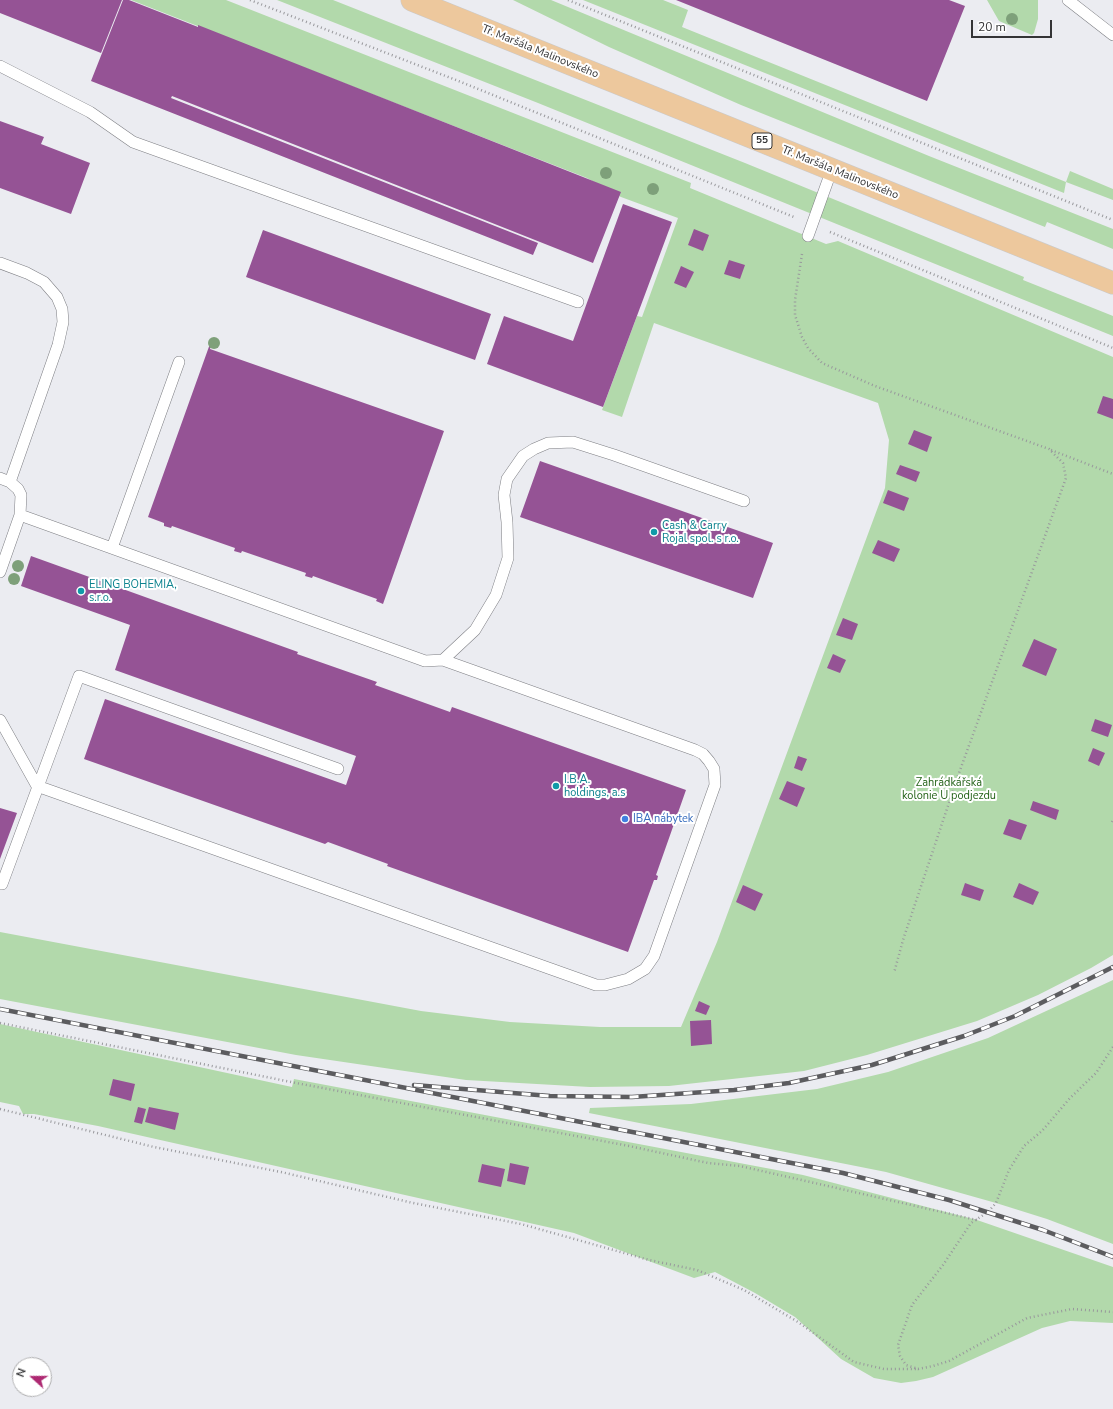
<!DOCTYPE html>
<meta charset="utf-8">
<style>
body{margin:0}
#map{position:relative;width:1113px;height:1409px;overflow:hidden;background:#ebecf1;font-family:"Nunito Sans",sans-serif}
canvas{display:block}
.north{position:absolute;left:12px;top:1357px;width:40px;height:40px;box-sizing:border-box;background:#fff;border:1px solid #aeaeaf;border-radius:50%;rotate:291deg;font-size:11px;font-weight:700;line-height:16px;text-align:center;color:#343436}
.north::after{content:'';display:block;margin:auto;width:14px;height:18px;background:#ae2972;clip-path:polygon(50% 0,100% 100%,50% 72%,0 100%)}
.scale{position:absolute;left:971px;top:20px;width:81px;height:18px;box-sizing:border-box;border:2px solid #343436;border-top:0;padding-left:5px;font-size:12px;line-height:14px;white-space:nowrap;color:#343436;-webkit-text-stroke:3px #fff;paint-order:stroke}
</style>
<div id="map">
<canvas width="1113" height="1409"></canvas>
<div class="north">N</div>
<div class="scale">20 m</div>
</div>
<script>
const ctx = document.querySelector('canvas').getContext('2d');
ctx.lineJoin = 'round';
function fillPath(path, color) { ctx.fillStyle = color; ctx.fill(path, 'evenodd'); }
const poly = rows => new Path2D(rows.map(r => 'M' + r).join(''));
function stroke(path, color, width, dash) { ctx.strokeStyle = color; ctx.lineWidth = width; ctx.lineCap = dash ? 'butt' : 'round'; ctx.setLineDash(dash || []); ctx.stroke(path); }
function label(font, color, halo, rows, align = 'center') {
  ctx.font = font + ' "Nunito Sans",sans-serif'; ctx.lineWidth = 4; ctx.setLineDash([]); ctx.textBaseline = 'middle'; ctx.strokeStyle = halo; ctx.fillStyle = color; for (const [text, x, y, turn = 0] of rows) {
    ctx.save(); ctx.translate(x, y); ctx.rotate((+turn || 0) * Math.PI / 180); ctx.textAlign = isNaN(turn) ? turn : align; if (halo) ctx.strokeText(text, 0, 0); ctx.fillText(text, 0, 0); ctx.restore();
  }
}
fillPath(poly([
 [131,0,226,0,691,183,690,188,826,244,838,241,1113,357,1113,955,1091,968,1038,995,977,1021,867,1055,804,1071,669,1086,590,1087,466,1080,296,1055,0,999,0,932,421,1011,510,1022,600,1027,681,1027,717,942,885,488,889,440,878,403,654,323,622,417,602,410,637,316,642,317,678,218,621,197,587,178],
 [277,0,333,0,745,163,1024,277,1023,280,1113,316,1113,336,538,103],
 [513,0,551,0,929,156,1113,229,1113,249,1047,222,1045,227,741,105,609,47],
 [583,0,663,0,688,10,682,27,1066,182,1070,171,1113,189,1113,200,1066,182,1064,193],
 [987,0,1038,0,1038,19,1034,33,1032,35,999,21],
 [1113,980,1113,1244,1047,1219,996,1203,886,1172,589,1113,590,1108,691,1104,817,1089,888,1072,988,1038],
 [0,1024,292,1087,294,1079,803,1175,977,1220,1113,1267,1113,1323,1070,1321,1042,1328,933,1377,916,1381,901,1383,874,1378,841,1359,795,1317,755,1293,715,1272,694,1278,574,1233,98,1126,34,1114,23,1114,19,1106,0,1102]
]), '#b2d9ab');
fillPath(poly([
 [0,0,122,0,101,53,0,13],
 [123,0,129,0,198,27,198,25,621,192,593,263,172,96,171,98,538,243,533,255,91,81],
 [676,0,949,0,965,6,927,101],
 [0,121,44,137,41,144,90,163,71,214,0,188],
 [623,204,672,222,603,407,487,364,504,316,573,341],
 [694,229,709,235,703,251,688,245],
 [263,230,491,314,475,360,246,277],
 [729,260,745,265,740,279,724,274],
 [681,266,694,272,686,288,674,283],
 [211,341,213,341,210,349,444,431,383,604,376,601,377,599,313,576,312,578,305,576,306,573,242,551,241,553,234,551,235,548,172,526,171,528,164,526,164,523,148,517],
 [1103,396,1113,399,1113,419,1097,413],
 [914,430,932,437,927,452,908,444],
 [540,461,773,543,753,598,520,517],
 [900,465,920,472,916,482,896,474],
 [888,490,909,498,904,511,883,503],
 [878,540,900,549,894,562,872,553],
 [31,556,298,652,297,654,377,682,375,685,450,712,452,707,686,790,656,875,658,876,657,880,654,880,628,952,387,866,388,864,328,842,325,844,84,759,105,699,346,785,356,756,115,670,130,625,21,586],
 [843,618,858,624,852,640,836,635],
 [1034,639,1057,649,1046,676,1022,666],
 [833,654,846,660,840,673,827,668],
 [1095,719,1112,725,1108,737,1091,731],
 [1093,748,1105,753,1099,766,1088,761],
 [798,756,807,759,802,771,794,768],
 [787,781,805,788,797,807,779,799],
 [1033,801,1059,810,1056,820,1030,810],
 [0,808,17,813,0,859],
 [1009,819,1027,825,1021,840,1003,834],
 [965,883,984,890,980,901,961,895],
 [1019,883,1039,892,1033,905,1013,897],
 [743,885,763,894,755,911,736,902],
 [699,1001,710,1006,706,1015,695,1011],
 [711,1020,712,1044,691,1046,690,1021],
 [113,1079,135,1084,131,1101,109,1095],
 [138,1107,146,1109,142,1124,134,1122],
 [149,1107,179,1113,175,1130,145,1122],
 [510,1163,529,1167,525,1185,507,1181],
 [482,1164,505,1169,501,1187,478,1182]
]), '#955395');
const lane = poly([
 [1068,0,1113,35],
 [0,66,90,112,133,142,578,302],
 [808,236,832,169],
 [0,263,27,273,44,282,57,297,62,309,63,322,58,345,10,482,0,478],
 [112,548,179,362],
 [0,572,20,515,21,495,18,489,10,482],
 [443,660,475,630,496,595,508,558,507,522,504,495,507,479,523,456,534,449,548,443,573,442,614,455,744,501],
 [0,720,37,786,596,985,605,985,628,979,645,969,654,956,715,785,714,769,709,761,703,754,695,750,443,660,425,661,20,515],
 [0,884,2,884,79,676,338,769]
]);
const primary = poly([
 [412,0,1113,283]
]);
stroke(lane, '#7e7f84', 12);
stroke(primary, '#cacacb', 23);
stroke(poly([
 [250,0,456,80,794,217],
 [568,0,1113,220],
 [830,232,1113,348],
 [802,254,795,300,795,315,802,337,808,348,822,363,875,386,1049,449,1063,463,1066,478,959,773,903,940,894,973],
 [1051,450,1113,474],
 [1112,822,1113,820],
 [0,1023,296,1083,629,1146,708,1163,740,1166,977,1220],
 [1113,1047,1096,1073,1070,1098,1042,1131,1024,1146,1009,1170,996,1203,988,1212,971,1223,943,1265,912,1305,898,1345,900,1356,906,1365,918,1369,933,1366,949,1361,1027,1318,1072,1309,1113,1312],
 [0,1109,154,1147,281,1172,413,1203,521,1224,649,1260,697,1270,744,1290,798,1322,854,1362,884,1369,918,1369]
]), '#98989c', 2.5, [1, 3]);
stroke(lane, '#fff', 11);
stroke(primary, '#edc89d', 22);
const rail = poly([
 [0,1009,843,1173,949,1200,1043,1230,1113,1257],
 [414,1085,550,1096,632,1097,734,1090,789,1083,872,1065,964,1036,1015,1016,1113,967]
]);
stroke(rail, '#5c5c5f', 4.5);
stroke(rail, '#fff', 3, [9]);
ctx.fillStyle = '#7ea07a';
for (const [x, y] of [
 [1012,19],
 [606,173],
 [653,189],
 [214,343],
 [18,566],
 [14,579]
]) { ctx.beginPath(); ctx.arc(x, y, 6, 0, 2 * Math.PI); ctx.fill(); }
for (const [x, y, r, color] of [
 [654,532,4,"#0f9aa8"],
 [81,591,4,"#0f9aa8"],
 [556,786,4,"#0f9aa8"],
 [625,819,4,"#3f7fe0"]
]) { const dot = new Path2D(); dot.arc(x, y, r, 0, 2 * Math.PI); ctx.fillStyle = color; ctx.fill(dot); stroke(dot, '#fff', 1.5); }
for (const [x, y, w] of [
 [762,141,20]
]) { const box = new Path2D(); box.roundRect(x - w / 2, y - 8, w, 16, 3); ctx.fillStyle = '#fff'; ctx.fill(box); stroke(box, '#343436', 1); }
label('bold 10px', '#343436', null, [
 ["55",762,141]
]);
label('11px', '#343436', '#fff', [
 ["Tř. Maršála Malinovského",540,52,22],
 ["Tř. Maršála Malinovského",840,173,22]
]);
label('11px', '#0d838f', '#fff', [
 ["Cash & Carry",662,526],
 ["Rojal spol. s r.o.",662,539],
 ["ELING BOHEMIA,",89,585],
 ["s.r.o.",89,598],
 ["I.B.A.",564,780],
 ["holdings, a.s",564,793]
], 'left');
label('11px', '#246218', '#fff', [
 ["Zahrádkářská",949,783],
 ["kolonie U podjezdu",949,796]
]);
label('11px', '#366cbe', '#fff', [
 ["IBA nábytek",633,819]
], 'left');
</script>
